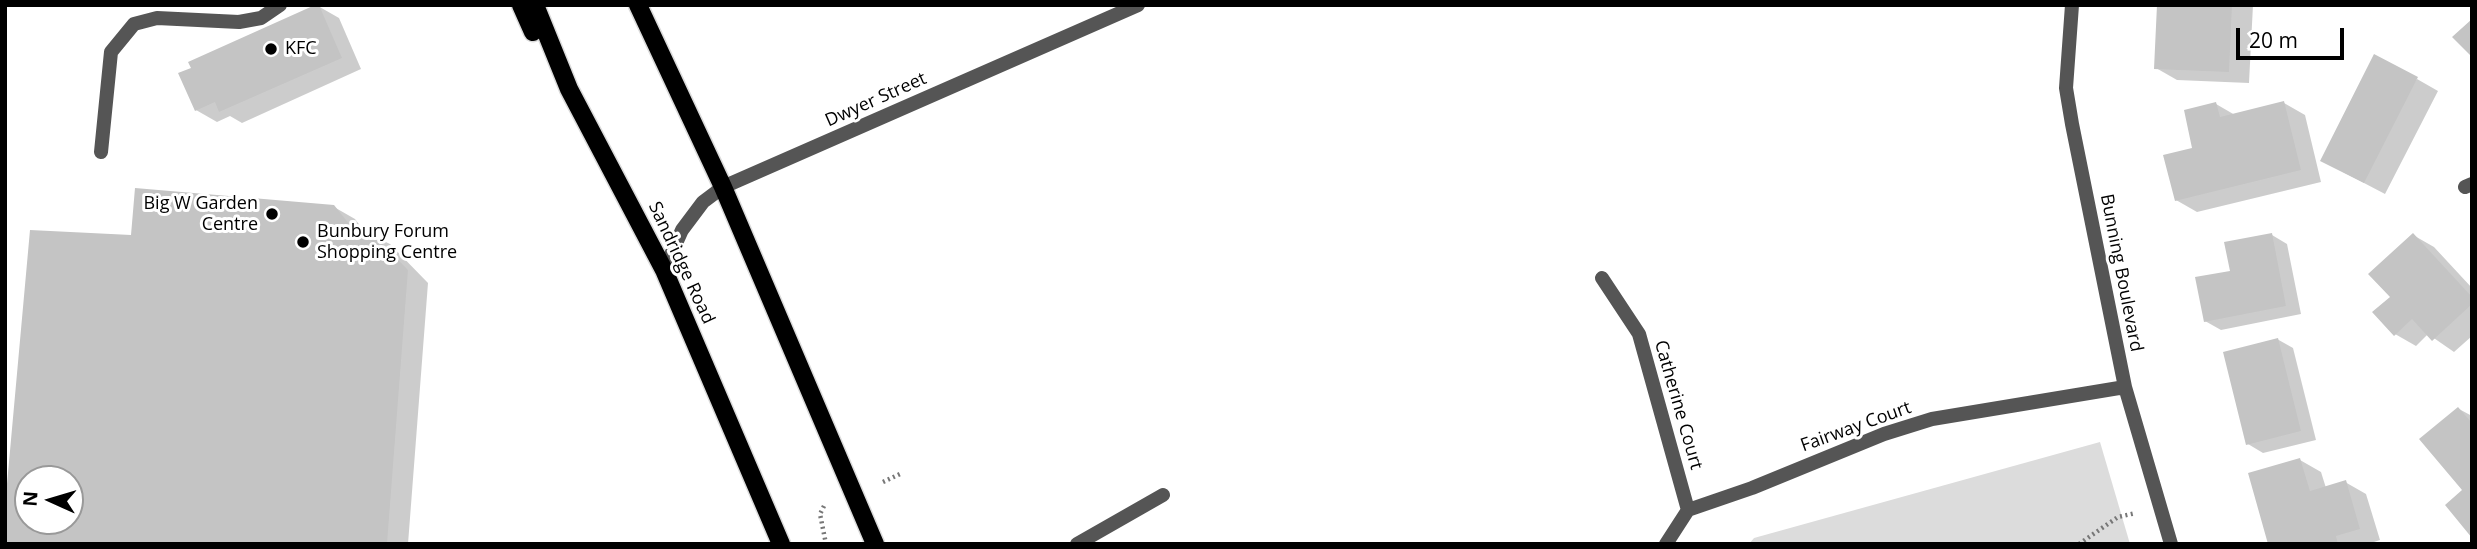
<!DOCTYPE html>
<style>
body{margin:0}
#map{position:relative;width:2477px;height:549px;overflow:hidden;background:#fff;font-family:"Open Sans",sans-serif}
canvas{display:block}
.frame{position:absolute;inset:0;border:7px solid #000;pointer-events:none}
.north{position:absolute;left:14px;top:465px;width:70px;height:70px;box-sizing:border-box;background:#fff;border:2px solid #999;border-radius:50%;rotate:274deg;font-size:19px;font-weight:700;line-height:28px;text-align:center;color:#000}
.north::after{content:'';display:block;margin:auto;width:24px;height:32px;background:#000;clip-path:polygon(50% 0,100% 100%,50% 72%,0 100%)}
.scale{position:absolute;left:2236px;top:28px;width:108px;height:32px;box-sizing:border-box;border:4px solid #000;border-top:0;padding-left:9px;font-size:21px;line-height:24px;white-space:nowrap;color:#000;-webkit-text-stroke:5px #fff;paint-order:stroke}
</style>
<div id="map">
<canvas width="2477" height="549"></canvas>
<div class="frame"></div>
<div class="north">N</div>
<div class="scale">20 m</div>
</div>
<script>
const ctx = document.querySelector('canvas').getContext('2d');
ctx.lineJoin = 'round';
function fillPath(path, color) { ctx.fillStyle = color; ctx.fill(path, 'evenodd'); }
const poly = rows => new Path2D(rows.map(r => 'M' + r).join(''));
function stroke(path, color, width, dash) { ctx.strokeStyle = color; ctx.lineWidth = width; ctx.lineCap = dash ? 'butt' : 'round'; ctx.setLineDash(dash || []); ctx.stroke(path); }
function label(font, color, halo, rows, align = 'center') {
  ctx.font = font + ' "Open Sans",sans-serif'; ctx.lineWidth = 6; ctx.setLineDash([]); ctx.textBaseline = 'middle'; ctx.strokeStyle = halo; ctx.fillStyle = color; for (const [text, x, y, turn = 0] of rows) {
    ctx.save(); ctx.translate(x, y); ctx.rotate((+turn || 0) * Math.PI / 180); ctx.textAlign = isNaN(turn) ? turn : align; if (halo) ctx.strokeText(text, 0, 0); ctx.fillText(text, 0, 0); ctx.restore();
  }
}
fillPath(poly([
 [2100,442,2130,544,1749,544,1754,538]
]), '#dcdcdc');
fillPath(poly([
 [2159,5,2253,5,2249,83,2177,80,2156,68],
 [318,6,339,18,361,69,242,123,230,116,217,122,196,110,193,69],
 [2417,79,2438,91,2385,194,2343,172],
 [2284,103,2305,115,2321,182,2197,212,2176,200,2194,149,2216,104,2235,115],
 [334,207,355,219,365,232,390,244,428,283,408,544,5,544,5,526,132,237],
 [28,479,70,479,70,521,28,521],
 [2272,235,2287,244,2301,314,2221,330,2205,321,2232,272],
 [2413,235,2434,247,2472,288,2472,336,2454,352,2428,334,2416,346,2395,334,2392,297],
 [2277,339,2293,348,2316,440,2263,453,2248,444],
 [2459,409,2472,416,2472,535,2465,490],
 [2300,460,2321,472,2326,488,2345,482,2366,494,2380,540,2368,544,2270,544]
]), '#0003');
fillPath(poly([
 [315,5,319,5,342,58,219,112,215,102,195,111,178,73,191,68,188,62],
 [2157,5,2232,5,2229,72,2154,69],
 [2472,19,2472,57,2452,37],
 [2374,54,2418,77,2364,183,2320,161],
 [2284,101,2301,170,2175,201,2163,155,2192,148,2184,110,2216,102,2220,117],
 [135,188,334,205,354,230,369,230,408,270,387,544,5,544,5,506,30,230,131,235],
 [28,479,70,479,70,521,28,521],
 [2272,233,2286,306,2204,322,2195,277,2230,271,2224,242],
 [2413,233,2472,297,2472,304,2432,341,2412,319,2394,336,2372,312,2390,297,2368,274],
 [2278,338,2301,431,2246,445,2223,352],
 [2458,407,2472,423,2472,538,2445,505,2462,490,2419,439],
 [2300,458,2310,491,2346,480,2360,529,2336,536,2338,544,2268,544,2248,473]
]), '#c4c4c4');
const primary = poly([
 [521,5,533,32],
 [535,5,569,89,664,270,781,544],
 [638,5,723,187,875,544]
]);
stroke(primary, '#dbdbdb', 21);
stroke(poly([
 [883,482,900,474],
 [824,506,820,514,826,544],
 [2079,544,2118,517,2136,513]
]), '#777', 4.5, [2, 3.5]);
stroke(poly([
 [101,152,111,52,134,24,157,18,239,22,261,18,280,5]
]), '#555', 14);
stroke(poly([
 [2072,5,2066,88,2072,124,2125,387,2171,544],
 [2465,187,2472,184],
 [664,270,682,230,703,202,723,187,1138,5],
 [1602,278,1639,334,1688,510],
 [1077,544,1163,495],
 [1666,544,1688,510,1752,488,1884,434,1932,419,2125,387]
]), '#555', 14);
stroke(primary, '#000', 18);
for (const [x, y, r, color] of [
 [271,49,7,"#000"],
 [272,214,7,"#000"],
 [303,242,7,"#000"]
]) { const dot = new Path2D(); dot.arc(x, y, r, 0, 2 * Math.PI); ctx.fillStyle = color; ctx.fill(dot); stroke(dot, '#fff', 2.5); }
label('18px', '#000', '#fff', [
 ["KFC",285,49],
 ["Big W Garden",258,204,"right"],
 ["Centre",258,225,"right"],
 ["Bunbury Forum",317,232],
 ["Shopping Centre",317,253]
], 'left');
label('18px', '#000', '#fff', [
 ["Dwyer Street",876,100,-24],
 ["Sandridge Road",681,263,65],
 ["Bunning Boulevard",2121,273,79],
 ["Catherine Court",1678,405,74],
 ["Fairway Court",1856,427,-20]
]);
</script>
